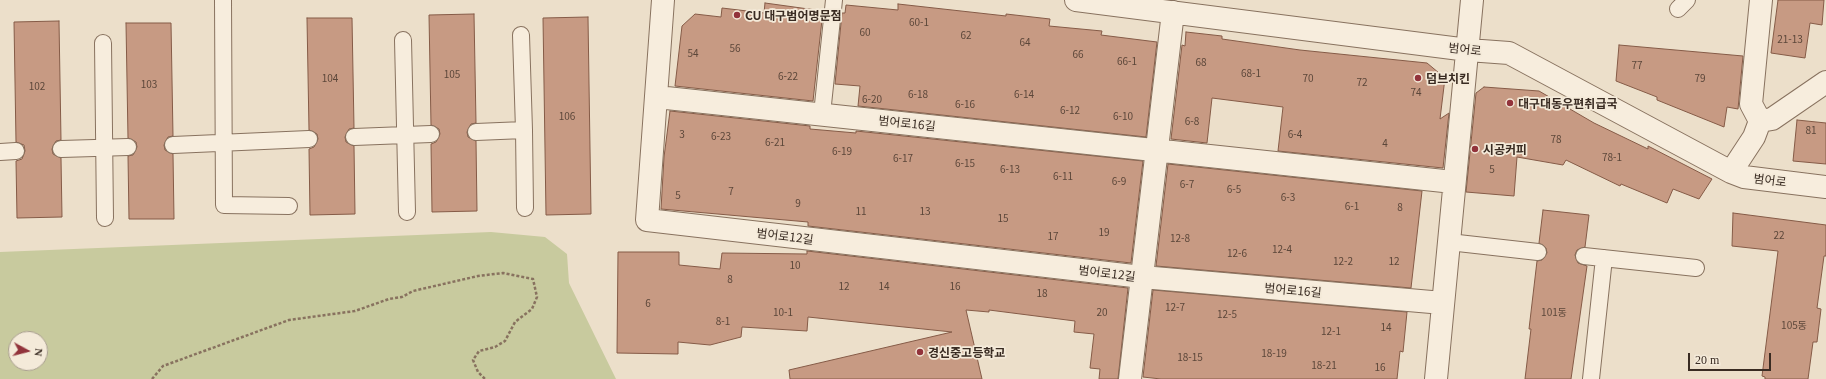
<!DOCTYPE html>
<meta charset="utf-8">
<style>
body{margin:0}
#map{position:relative;width:1826px;height:379px;overflow:hidden;background:#ecdfca;font-family:Georgia,serif}
canvas{display:block}
.north{position:absolute;left:8px;top:331px;width:40px;height:40px;box-sizing:border-box;background:#f4ead9;border:1px solid #a99e90;border-radius:50%;rotate:97deg;font-size:11px;font-weight:700;line-height:16px;text-align:center;color:#392b22}
.north::after{content:'';display:block;margin:auto;width:14px;height:18px;background:#92333b;clip-path:polygon(50% 0,100% 100%,50% 72%,0 100%)}
.scale{position:absolute;left:1688px;top:353px;width:83px;height:18px;box-sizing:border-box;border:2px solid #392b22;border-top:0;padding-left:5px;font-size:12px;line-height:14px;white-space:nowrap;color:#392b22;-webkit-text-stroke:3px #f4ead9;paint-order:stroke}
</style>
<div id="map">
<canvas width="1826" height="379"></canvas>
<div class="north">N</div>
<div class="scale">20 m</div>
</div>
<script>
const ctx = document.querySelector('canvas').getContext('2d');
ctx.lineJoin = 'round';
function fillPath(path, color) { ctx.fillStyle = color; ctx.fill(path, 'evenodd'); }
const poly = rows => new Path2D(rows.map(r => 'M' + r).join(''));
function stroke(path, color, width, dash) { ctx.strokeStyle = color; ctx.lineWidth = width; ctx.lineCap = dash ? 'butt' : 'round'; ctx.setLineDash(dash || []); ctx.stroke(path); }
function label(font, color, halo, rows, align = 'center') {
  ctx.font = font + ' Georgia,"Noto Sans KR",serif'; ctx.lineWidth = 3.5; ctx.setLineDash([]); ctx.textBaseline = 'middle'; ctx.strokeStyle = halo; ctx.fillStyle = color; for (const [text, x, y, turn = 0] of rows) {
    ctx.save(); ctx.translate(x, y); ctx.rotate((+turn || 0) * Math.PI / 180); ctx.textAlign = isNaN(turn) ? turn : align; if (halo) ctx.strokeText(text, 0, 0); ctx.fillText(text, 0, 0); ctx.restore();
  }
}
fillPath(poly([
 [491,232,545,237,567,254,569,283,616,379,0,379,0,252],
 [16,339,40,339,40,363,16,363]
]), '#c8ca9e');
const building = poly([
 [1778,0,1824,0,1822,25,1810,23,1805,58,1771,53,1778,0],
 [765,3,823,11,813,101,675,86,682,26,695,14,721,17,722,8,764,13,765,3],
 [898,4,1006,16,1006,14,1050,19,1049,26,1102,31,1101,35,1157,42,1146,137,858,106,860,86,835,84,842,13,845,13,846,5,898,10,898,4],
 [474,14,476,123,471,124,467,132,468,137,476,141,477,211,432,212,431,144,436,142,440,134,439,129,431,125,429,15,474,14],
 [588,17,591,214,546,215,543,18,588,17],
 [307,18,352,18,354,128,349,129,345,137,346,142,354,146,355,214,310,215,309,149,314,147,318,139,317,134,309,130,307,18],
 [59,21,61,140,56,141,52,149,53,154,61,158,62,217,17,218,16,161,22,159,25,151,24,145,16,142,14,22,59,21],
 [126,23,171,23,173,136,168,137,164,145,165,150,173,154,174,219,129,219,128,156,133,155,137,147,136,142,128,138,126,23],
 [1186,32,1222,36,1222,39,1300,50,1427,63,1445,78,1440,119,1449,113,1443,168,1278,151,1283,107,1212,98,1207,143,1171,139,1182,45,1185,46,1186,32],
 [1619,45,1743,56,1738,109,1727,107,1724,127,1657,100,1657,97,1616,81,1619,45],
 [1484,87,1539,91,1594,123,1648,149,1648,146,1712,179,1699,199,1673,189,1667,203,1621,184,1620,186,1566,160,1563,165,1517,157,1514,196,1466,192,1476,93,1484,87],
 [670,111,810,126,810,129,856,133,856,131,1143,161,1131,263,808,226,808,222,661,209,664,157,670,111],
 [1797,120,1826,123,1826,164,1793,161,1797,120],
 [1168,164,1422,191,1411,288,1156,266,1168,164],
 [1543,210,1589,215,1585,247,1577,250,1575,255,1578,263,1587,266,1571,379,1525,379,1531,329,1529,329,1537,261,1542,260,1547,253,1546,248,1539,243,1543,210],
 [1733,213,1826,225,1826,256,1824,256,1817,308,1821,309,1817,342,1813,342,1808,379,1765,379,1765,377,1762,376,1778,251,1732,246,1733,213],
 [807,251,1128,288,1118,379,1099,379,1100,369,1090,368,1094,334,1074,332,1075,321,989,310,989,312,966,310,982,379,790,379,789,370,952,332,808,317,807,331,742,327,741,337,710,345,678,342,678,354,617,353,618,252,679,252,679,265,720,269,722,253,807,254,807,251],
 [1153,290,1407,312,1403,352,1400,351,1397,379,1161,379,1143,377,1153,290]
]);
fillPath(building, '#c79a83');
stroke(building, '#855b47', 1);
const service = poly([
 [223,0,224,205,289,206],
 [1678,9,1687,0],
 [403,40,407,212],
 [103,43,105,218],
 [822,114,834,0],
 [524,130,525,208],
 [476,132,524,130,521,35],
 [354,137,431,134],
 [173,145,309,139],
 [61,149,128,147],
 [0,152,16,151],
 [1449,242,1538,252],
 [1584,256,1696,268],
 [1591,379,1604,258]
]);
const minor = poly([
 [663,0,647,220,1142,277,1443,303],
 [1076,0,1468,50,1509,53,1731,172,1744,177,1826,187],
 [657,97,1453,182],
 [1760,121,1751,104,1761,0],
 [1731,172,1754,137,1760,121,1772,119,1826,82],
 [1130,379,1173,12],
 [1436,379,1472,0]
]);
stroke(service, '#88725f', 18);
stroke(minor, '#88725f', 24);
stroke(poly([
 [152,379,163,366,289,320,355,311,389,299,402,297,413,291,478,276,503,273,533,279,537,297,532,309,515,322,505,341,495,347,479,351,473,360,478,372,485,379]
]), '#88725f', 2.5, [3, 2]);
stroke(service, '#f7eddd', 16);
stroke(minor, '#f7eddd', 22);
for (const [x, y, r, color] of [
 [737,15,4,"#92333b"],
 [1418,78,4,"#92333b"],
 [1510,103,4,"#92333b"],
 [1475,149,4,"#92333b"],
 [920,352,4,"#92333b"]
]) { const dot = new Path2D(); dot.arc(x, y, r, 0, 2 * Math.PI); ctx.fillStyle = color; ctx.fill(dot); stroke(dot, '#f4ead9', 1.5); }
label('10px', '#5c473a', null, [
 ["60-1",919,22],
 ["60",865,32],
 ["62",966,35],
 ["21-13",1790,39],
 ["64",1025,42],
 ["56",735,48],
 ["54",693,53],
 ["66",1078,54],
 ["66-1",1127,61],
 ["68",1201,62],
 ["77",1637,65],
 ["68-1",1251,73],
 ["105",452,74],
 ["6-22",788,76],
 ["104",330,78],
 ["70",1308,78],
 ["79",1700,78],
 ["72",1362,82],
 ["103",149,84],
 ["102",37,86],
 ["74",1416,92],
 ["6-18",918,94],
 ["6-14",1024,94],
 ["6-20",872,99],
 ["6-16",965,104],
 ["6-12",1070,110],
 ["106",567,116],
 ["6-10",1123,116],
 ["6-8",1192,121],
 ["81",1811,130],
 ["3",682,134],
 ["6-4",1295,134],
 ["6-23",721,136],
 ["78",1556,139],
 ["6-21",775,142],
 ["4",1385,143],
 ["6-19",842,151],
 ["78-1",1612,157],
 ["6-17",903,158],
 ["6-15",965,163],
 ["6-13",1010,169],
 ["5",1492,169],
 ["6-11",1063,176],
 ["6-9",1119,181],
 ["6-7",1187,184],
 ["6-5",1234,189],
 ["7",731,191],
 ["5",678,195],
 ["6-3",1288,197],
 ["9",798,203],
 ["6-1",1352,206],
 ["8",1400,207],
 ["11",861,211],
 ["13",925,211],
 ["15",1003,218],
 ["19",1104,232],
 ["22",1779,235],
 ["17",1053,236],
 ["12-8",1180,238],
 ["12-4",1282,249],
 ["12-6",1237,253],
 ["12-2",1343,261],
 ["12",1394,261],
 ["10",795,265],
 ["8",730,279],
 ["12",844,286],
 ["14",884,286],
 ["16",955,286],
 ["18",1042,293],
 ["6",648,303],
 ["12-7",1175,307],
 ["10-1",783,312],
 ["20",1102,312],
 ["101동",1554,312],
 ["12-5",1227,314],
 ["8-1",723,321],
 ["105동",1794,325],
 ["14",1386,327],
 ["12-1",1331,331],
 ["18-19",1274,353],
 ["18-15",1190,357],
 ["18-21",1324,365],
 ["16",1380,367]
]);
label('bold 12px', '#392b22', '#f4ead9', [
 ["CU 대구범어명문점",745,15],
 ["덤브치킨",1426,78],
 ["대구대동우편취급국",1518,103],
 ["시공커피",1483,149],
 ["경신중고등학교",928,352]
], 'left');
label('12px', '#392b22', '#f4ead9', [
 ["범어로",1465,49,6],
 ["범어로16길",907,123,6],
 ["범어로",1770,180,7],
 ["범어로12길",785,236,7],
 ["범어로12길",1107,273,7],
 ["범어로16길",1293,290,5]
]);
</script>
